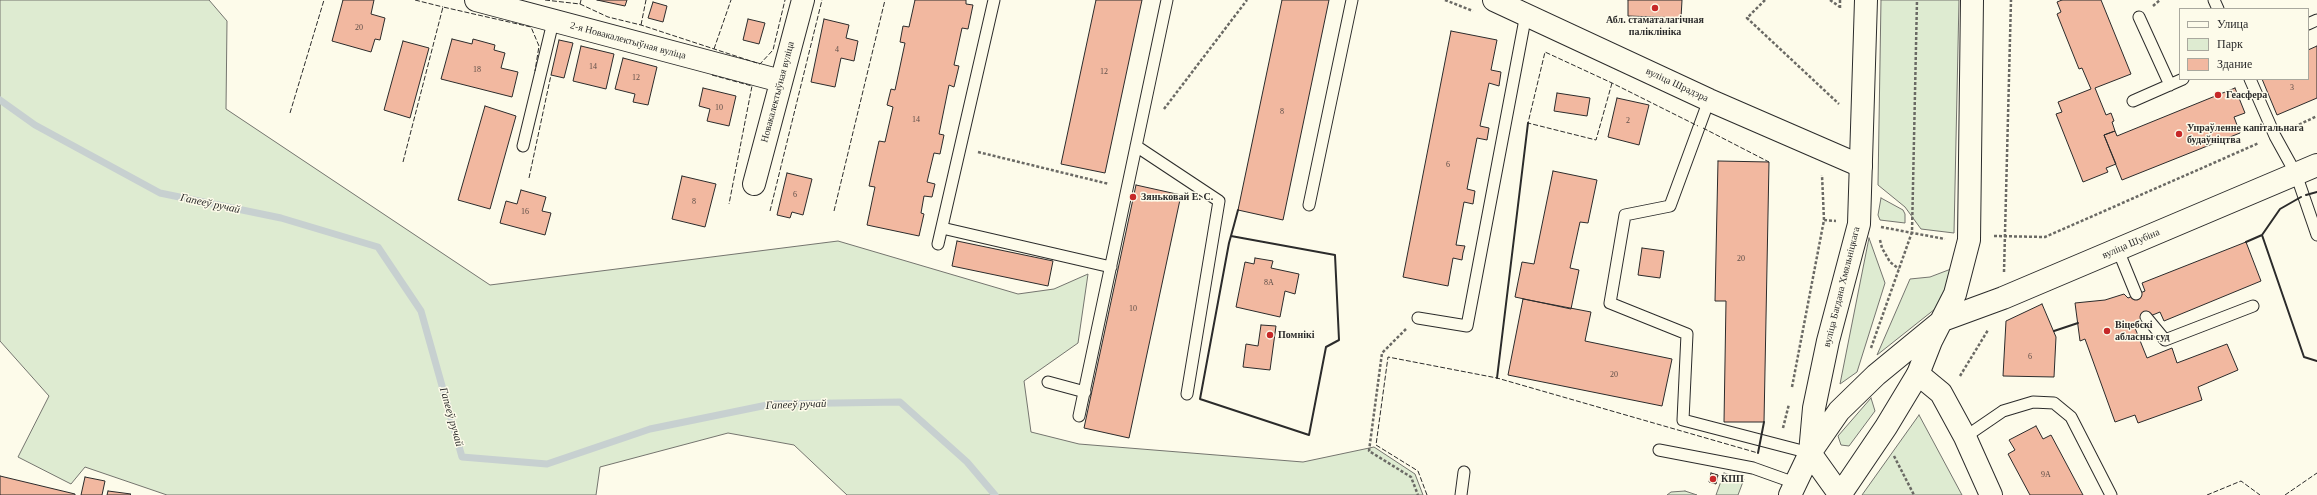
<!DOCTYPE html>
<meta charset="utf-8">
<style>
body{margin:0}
#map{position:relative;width:2317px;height:495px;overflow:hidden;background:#fdfbea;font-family:Georgia,serif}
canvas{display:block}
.legend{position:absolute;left:2179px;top:8px;width:130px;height:72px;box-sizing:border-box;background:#fdfbea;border:1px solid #a9a89e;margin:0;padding:5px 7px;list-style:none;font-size:12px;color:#2b2b2b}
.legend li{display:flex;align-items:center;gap:8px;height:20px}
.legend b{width:20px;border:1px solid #a9a89e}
</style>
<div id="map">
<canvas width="2317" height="495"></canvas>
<ul class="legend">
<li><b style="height:5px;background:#fdfbea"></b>Улица</li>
<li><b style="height:11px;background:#deebd1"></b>Парк</li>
<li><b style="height:11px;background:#f2b8a0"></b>Здание</li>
</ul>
</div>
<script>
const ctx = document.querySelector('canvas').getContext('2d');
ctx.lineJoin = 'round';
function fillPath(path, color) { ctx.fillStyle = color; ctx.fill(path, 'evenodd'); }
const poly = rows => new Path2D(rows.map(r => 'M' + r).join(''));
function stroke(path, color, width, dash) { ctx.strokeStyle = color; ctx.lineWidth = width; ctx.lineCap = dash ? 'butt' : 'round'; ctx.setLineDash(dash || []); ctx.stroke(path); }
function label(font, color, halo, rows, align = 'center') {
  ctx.font = font + ' Georgia,serif'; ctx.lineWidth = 3; ctx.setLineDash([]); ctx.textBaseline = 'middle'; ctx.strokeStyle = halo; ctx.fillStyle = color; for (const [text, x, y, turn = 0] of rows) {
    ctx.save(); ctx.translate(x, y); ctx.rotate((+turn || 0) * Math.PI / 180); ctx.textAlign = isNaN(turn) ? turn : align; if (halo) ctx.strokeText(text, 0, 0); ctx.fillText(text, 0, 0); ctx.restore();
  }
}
const green = poly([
 [0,0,209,0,227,21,226,109,490,285,838,241,1018,294,1054,289,1088,274,1078,343,1024,381,1031,432,1079,444,1303,462,1374,447,1415,474,1423,495,847,495,794,445,728,433,600,467,596,495,167,495,85,467,71,484,18,457,49,396,0,341,0,0],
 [1881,0,1959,0,1954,233,1921,229,1905,207,1878,185,1881,0],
 [1881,198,1903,210,1905,214,1905,223,1880,220,1878,215,1881,198],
 [1869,238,1885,283,1857,372,1840,384,1869,238],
 [1951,269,1948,289,1935,309,1877,355,1910,279,1930,277,1951,269],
 [1871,398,1875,411,1849,446,1841,445,1838,436,1871,398],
 [1919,415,1962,495,1862,495,1919,415],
 [1724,473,1744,479,1738,495,1716,495,1724,473],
 [1685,491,1697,495,1667,495,1671,492,1685,491]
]);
fillPath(green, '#deebd1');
stroke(green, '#74746e', 1);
stroke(poly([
 [0,100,35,125,160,193,281,218,378,247,421,311,462,457,547,464,650,429,772,404,900,402,967,462,995,495]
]), '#c7d0d0', 7);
const building = poly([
 [343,0,374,0,371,14,385,18,380,40,375,39,371,52,332,41,343,0],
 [597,0,627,0,625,6,597,0],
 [915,0,966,0,966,4,973,5,968,29,962,28,954,65,959,66,954,87,949,85,939,134,944,135,940,154,934,153,927,182,935,184,932,197,924,196,921,213,924,214,919,236,867,225,875,187,869,186,879,141,885,142,893,107,887,105,891,89,895,90,905,43,900,42,903,26,909,27,915,0],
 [1096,0,1142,0,1105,173,1061,164,1096,0],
 [1282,0,1329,0,1283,220,1238,210,1282,0],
 [1628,0,1682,0,1681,18,1628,16,1628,0],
 [2062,0,2101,0,2131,74,2095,88,2106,115,2111,113,2114,121,2112,122,2115,131,2104,135,2116,164,2106,168,2108,172,2083,182,2056,114,2062,112,2058,102,2091,89,2082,68,2079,69,2057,14,2061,12,2057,2,2062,0],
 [653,2,667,6,663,22,648,18,653,2],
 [748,19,765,23,759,44,743,40,748,19],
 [824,19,849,25,846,38,858,41,854,61,841,58,835,87,811,82,824,19],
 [1451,31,1497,40,1491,70,1501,72,1499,86,1489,83,1480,126,1489,128,1487,140,1477,138,1467,189,1475,191,1473,204,1464,202,1456,245,1465,246,1463,253,1462,260,1453,258,1448,286,1403,277,1451,31],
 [452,39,472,44,473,39,495,45,494,50,505,53,501,68,518,72,512,97,441,79,452,39],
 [559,40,573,43,564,78,551,75,559,40],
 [403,41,429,48,410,118,384,110,403,41],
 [581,46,614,54,606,89,573,81,581,46],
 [2317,46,2317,98,2277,115,2262,79,2308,79,2308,50,2317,46],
 [623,58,657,67,648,105,633,102,635,94,615,89,623,58],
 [703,88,736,96,729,126,707,121,710,109,699,106,703,88],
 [2235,88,2245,113,2234,117,2240,133,2122,180,2104,135,2115,131,2117,136,2235,88],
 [1557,93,1590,98,1587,116,1554,111,1557,93],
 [1617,98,1649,105,1639,145,1608,137,1617,98],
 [485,106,516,116,490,209,458,200,485,106],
 [1718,161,1769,162,1764,422,1724,422,1726,301,1715,301,1718,161],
 [1553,171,1597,180,1588,223,1580,222,1570,268,1579,270,1571,309,1515,297,1522,262,1534,264,1553,171],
 [787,173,812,179,803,215,792,212,790,218,777,215,787,173],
 [682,176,716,184,705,227,672,219,682,176],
 [1136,185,1181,195,1129,438,1084,428,1136,185],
 [521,190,546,197,542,211,551,213,545,235,500,223,506,201,517,204,521,190],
 [957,241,1053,261,1048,286,952,266,957,241],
 [2246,242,2261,281,2164,321,2160,312,2133,323,2147,358,2172,348,2177,363,2227,344,2238,370,2198,387,2202,400,2138,423,2135,415,2115,422,2085,339,2080,341,2075,303,2105,300,2124,294,2128,298,2145,291,2142,283,2246,242],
 [1642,248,1664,251,1660,278,1638,275,1642,248],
 [1255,258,1273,261,1271,268,1299,274,1295,294,1285,291,1280,317,1236,307,1245,262,1254,264,1255,258],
 [1523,299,1591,312,1585,341,1672,359,1662,406,1508,375,1523,299],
 [2042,304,2056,337,2054,377,2003,376,2006,321,2042,304],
 [1261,325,1276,326,1270,370,1243,367,1246,344,1258,346,1261,325],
 [2036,426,2043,439,2051,435,2083,495,2030,495,2008,454,2015,450,2009,440,2036,426],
 [1711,473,1718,475,1716,484,1709,482,1711,473],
 [0,476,75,494,75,495,0,495,0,476],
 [85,477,105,481,102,495,81,495,85,477],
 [108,491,131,494,130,495,107,495,108,491]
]);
fillPath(building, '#f2b8a0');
stroke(building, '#2b2b2b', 1);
const lane = poly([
 [2214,0,2218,9],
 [2139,17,2170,85],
 [2308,24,2317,20],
 [2250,79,2275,136,2296,174,2317,235],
 [1709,100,1670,206,1625,215,1610,303,1687,334,1683,420,1810,453],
 [2133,101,2183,79],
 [523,146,553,22],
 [1136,146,1219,201,1187,394],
 [1309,205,1352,0],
 [942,228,1111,267],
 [938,244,994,0],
 [2118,250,2136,294],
 [2146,317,2165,340,2253,306],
 [1418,318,1467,326,1526,14],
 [1048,382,1085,392],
 [1079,416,1167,0],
 [1965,437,2003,411,2033,402,2054,403,2071,417,2111,495],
 [1659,450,1753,468,1795,483],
 [1461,495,1464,472]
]);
const street = poly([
 [476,0,781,81],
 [1494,0,1709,100,1861,166],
 [754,184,803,0],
 [1918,374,1941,393,1965,437,1991,495]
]);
const secondary = poly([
 [1790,495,1810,453,1839,411,1876,375,1943,320,2003,298,2317,165],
 [1840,495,1886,427,1918,374,1931,341,1955,294,1969,240,1972,0],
 [1840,495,1810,453,1814,408,1828,341,1859,224,1866,0]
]);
stroke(lane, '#2b2b2b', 13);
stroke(street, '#2b2b2b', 24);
stroke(secondary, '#2b2b2b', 24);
stroke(poly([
 [1445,0,1473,11],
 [1765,0,1747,18,1839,104],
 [1830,0,1840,7],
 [1840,0,1840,8],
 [2153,6,2160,0],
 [1164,109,1247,0],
 [2290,129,2317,116],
 [978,152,1109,184],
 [1824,220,1836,221],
 [1881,227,1945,239],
 [1994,236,2045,237,2259,143],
 [1880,240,1882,248,1890,262,1899,269],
 [2004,272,2011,0],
 [1406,329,1382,353,1369,451,1411,477,1418,495],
 [1871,348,1912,232,1917,0],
 [1960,376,1988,330],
 [1792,387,1824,220,1822,175],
 [1783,428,1789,404],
 [1894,456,1914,495]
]), '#6a6964', 2.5, [3, 2]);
stroke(lane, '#fdfbea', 11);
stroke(street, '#fdfbea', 22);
stroke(secondary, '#fdfbea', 22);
stroke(poly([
 [415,0,443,7],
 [545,0,580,4,608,17,641,25,760,64,773,50,785,0],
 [580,4,581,0],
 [641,25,646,0],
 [714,49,731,0],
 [712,75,752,86,729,204],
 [1612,83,1596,140,1528,123,1545,52,1612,83,1698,126],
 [290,113,324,0],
 [1703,128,1769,162],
 [403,162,443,7,531,27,539,46,535,71],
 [529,178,551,75],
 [770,211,822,0],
 [834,211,885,0],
 [1427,495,1418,471,1376,445,1388,357,1497,378,1758,453],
 [2207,495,2241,481,2260,495],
 [2285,495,2317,473]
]), '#2b2b2b', 1, [5, 2]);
stroke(poly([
 [2306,195,2317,192],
 [2301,197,2280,209,2262,235,2304,357,2317,361],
 [1231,236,1335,255,1339,340,1326,347,1309,435,1200,399,1229,243,1234,225,1238,210],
 [2246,242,2262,235],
 [2054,331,2078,323],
 [1497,378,1528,123],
 [1758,453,1764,422]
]), '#2b2b2b', 2);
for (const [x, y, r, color] of [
 [1655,8,4,"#c62828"],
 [2218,95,4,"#c62828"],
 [2179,134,4,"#c62828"],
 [1133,197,4,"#c62828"],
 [2107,331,4,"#c62828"],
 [1270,335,4,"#c62828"],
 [1713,479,4,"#c62828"]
]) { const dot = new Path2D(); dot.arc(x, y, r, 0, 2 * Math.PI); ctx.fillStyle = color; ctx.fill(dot); stroke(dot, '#fdfbea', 1.5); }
label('8px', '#5d4e48', null, [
 ["20",359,28],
 ["4",837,50],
 ["14",593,67],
 ["18",477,70],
 ["12",1104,72],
 ["12",636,78],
 ["3",2292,88],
 ["10",719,108],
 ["8",1282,112],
 ["14",916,120],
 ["2",1628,121],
 ["6",1448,165],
 ["6",795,195],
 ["8",694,202],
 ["16",525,212],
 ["20",1741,259],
 ["8А",1269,283],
 ["10",1133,309],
 ["6",2030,357],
 ["20",1614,375],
 ["9А",2046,475]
]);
label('bold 10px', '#2b2b2b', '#fdfbea', [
 ["Абл. стаматалагічная",1655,20,"center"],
 ["паліклініка",1655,32,"center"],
 ["Геасфера",2226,95],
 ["Упраўленне капітальнага",2187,128],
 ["будаўніцтва",2187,140],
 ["Зяньковай Е. С.",1141,197],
 ["Віцебскі",2115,325],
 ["абласны суд",2115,337],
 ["Помнікі",1278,335],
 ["КПП",1721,479]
], 'left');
label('10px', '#2b2b2b', '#fdfbea', [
 ["2-я Новакалектыўная вуліца",628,41,15],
 ["вуліца Шрадэра",1677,85,25],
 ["Новакалектыўная вуліца",778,92,-75],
 ["вуліца Шубіна",2131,244,-23],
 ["вуліца Багдана Хмяльніцкага",1842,287,-76]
]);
label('italic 11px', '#2b2b2b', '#fdfbea', [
 ["Гапееў ручай",210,204,12],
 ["Гапееў ручай",796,405,-2],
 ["Гапееў ручай",451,417,74]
]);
</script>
